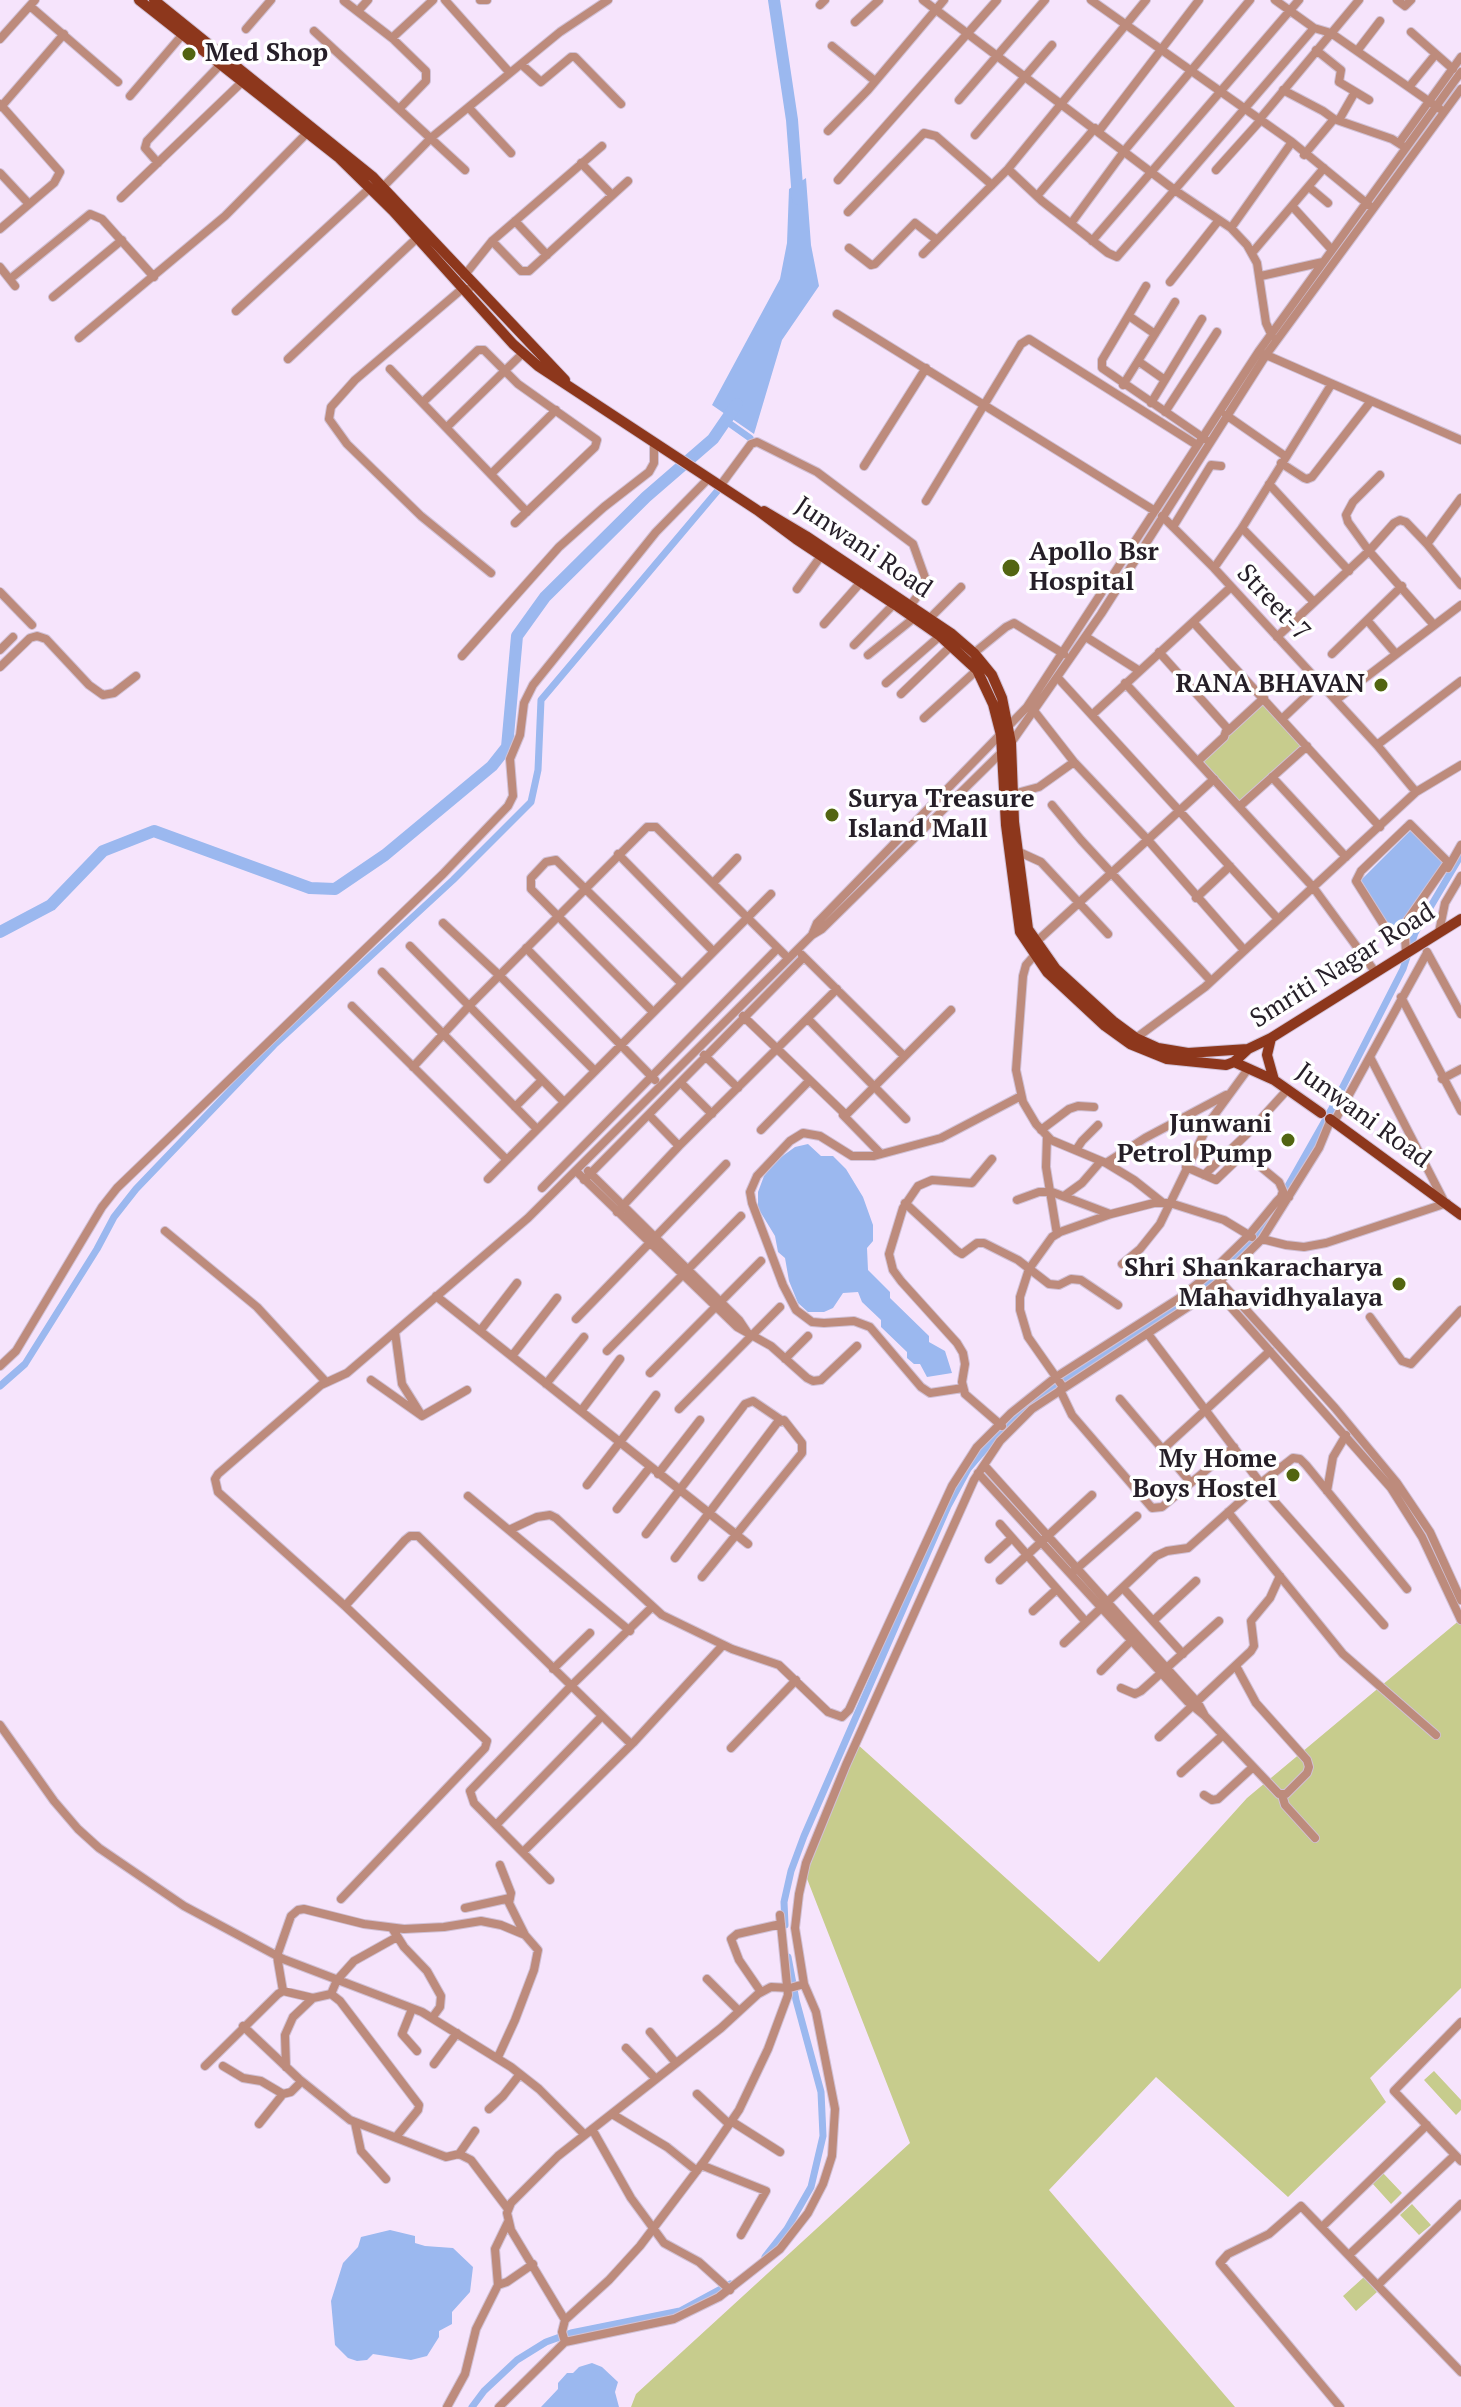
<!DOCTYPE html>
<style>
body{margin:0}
canvas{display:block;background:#f6e4fc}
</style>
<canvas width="1461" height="2407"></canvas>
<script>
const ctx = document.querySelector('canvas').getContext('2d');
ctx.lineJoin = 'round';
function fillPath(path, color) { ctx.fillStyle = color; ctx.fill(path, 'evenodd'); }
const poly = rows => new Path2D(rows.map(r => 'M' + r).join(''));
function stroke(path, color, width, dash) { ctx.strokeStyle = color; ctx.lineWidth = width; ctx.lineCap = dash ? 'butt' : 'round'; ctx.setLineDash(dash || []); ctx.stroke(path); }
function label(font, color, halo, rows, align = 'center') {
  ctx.font = font + ' "PT Serif",serif'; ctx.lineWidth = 7; ctx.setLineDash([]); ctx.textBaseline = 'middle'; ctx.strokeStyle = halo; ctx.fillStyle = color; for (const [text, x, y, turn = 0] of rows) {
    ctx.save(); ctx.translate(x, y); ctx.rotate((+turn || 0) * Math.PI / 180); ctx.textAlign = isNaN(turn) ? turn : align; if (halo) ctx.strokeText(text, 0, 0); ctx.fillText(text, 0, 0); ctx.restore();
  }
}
fillPath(poly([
 [1264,698,1307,746,1240,806,1198,761],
 [1461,1619,1461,1988,1370,2078,1386,2102,1288,2197,1156,2077,1049,2190,1235,2407,631,2407,636,2394,910,2143,804,1871,856,1743,1099,1962,1247,1798],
 [1434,2071,1461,2100,1461,2110,1456,2115,1424,2080],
 [1383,2173,1402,2193,1391,2204,1372,2183],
 [1412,2204,1431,2225,1419,2235,1400,2215],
 [1364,2277,1377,2292,1356,2311,1343,2296]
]), '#c7cc8d');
fillPath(poly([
 [806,178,811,245,819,286,782,340,754,434,712,405,780,279,787,243,789,189],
 [1411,830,1445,863,1393,933,1361,880],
 [808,1144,821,1156,833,1156,846,1169,863,1197,873,1225,873,1241,867,1248,868,1270,890,1292,890,1298,929,1336,929,1342,945,1351,952,1373,927,1377,920,1364,914,1364,907,1358,907,1352,881,1327,881,1320,862,1302,858,1292,843,1293,833,1308,824,1312,808,1312,798,1303,789,1281,785,1258,778,1252,775,1236,758,1208,758,1192,764,1176,777,1160,795,1147],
 [390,2230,415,2236,415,2243,425,2246,453,2248,473,2267,470,2292,452,2312,452,2324,439,2331,439,2337,427,2356,411,2360,373,2354,367,2360,357,2361,348,2358,335,2345,331,2301,343,2263,358,2247,361,2237],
 [592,2363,602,2367,618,2382,615,2392,619,2407,541,2407,558,2389,558,2383,567,2373,573,2373,579,2367]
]), '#9bb8ef');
stroke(poly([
 [726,421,750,438],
 [0,1386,25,1364,97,1249,114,1217,136,1189,274,1045,453,880,531,802,538,770,541,700,719,489],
 [785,1925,784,1902,791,1871,804,1836,948,1506,968,1469,1007,1423,1038,1398,1201,1292,1256,1235,1271,1216,1331,1110,1403,969,1415,933,1461,855],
 [765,2257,787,2229,811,2187,823,2136,821,2092,796,2000,788,1957],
 [472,2407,484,2391,517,2360,546,2342,571,2333,680,2311,730,2284]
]), '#9bb8ef', 7);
stroke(poly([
 [774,0,792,120,798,199],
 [0,932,51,905,103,851,154,831,310,888,335,889,385,855,492,766,507,747,517,636,545,597,646,497,713,439,737,404]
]), '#9bb8ef', 12);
const minor = poly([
 [445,0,510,73],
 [480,0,487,0],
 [923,0,1176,191,1231,228,1247,245,1257,263,1266,323,1272,336],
 [1091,0,1292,142,1370,206],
 [1275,0,1314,28,1331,33,1440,109],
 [1397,0,1405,6,1411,0],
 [344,1,392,38,426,71,426,81,400,108],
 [820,5,825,0],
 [30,6,118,82],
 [358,11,368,0],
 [855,22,879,0],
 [246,29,271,0],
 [314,31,465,170],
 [1411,32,1453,69],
 [392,38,433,0],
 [0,39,35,0],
 [832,46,875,81],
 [1316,50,1341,70,1339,82,1369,100],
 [1357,51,1380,21],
 [521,64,541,82,571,57,575,57,621,104],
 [1409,87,1435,55],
 [1283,90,1323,111,1334,119],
 [130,96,183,34],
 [959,100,1045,0],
 [0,104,60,172,54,183,0,229],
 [1,107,64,34],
 [469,108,511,153],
 [1259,120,1359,0],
 [1339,120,1355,92],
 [828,131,868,90,944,0],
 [1099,131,1199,0],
 [975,135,1052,45],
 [1399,143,1461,57],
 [1304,155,1334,119,1392,139,1406,148],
 [158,163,145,148,147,141,220,65],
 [581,163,612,195],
 [1008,169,1042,201,1108,253,1117,257,1314,28],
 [1216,170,1260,121],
 [0,173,29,204],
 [838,180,997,0],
 [1309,187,1328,203],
 [1037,196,1095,128],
 [121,198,242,82],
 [1293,207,1332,250],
 [848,212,924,133,936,136,992,185],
 [515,221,547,255],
 [1072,222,1125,150,1250,0],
 [1231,228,1292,142],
 [492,241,521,271,529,271,628,181],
 [1092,241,1299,0],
 [849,248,871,265,875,264,915,223,937,240],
 [1252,253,1324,168],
 [923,254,1008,169,1146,0],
 [0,267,15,286],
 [464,276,492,241,602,146],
 [1261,276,1323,262],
 [10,279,90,214,102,219,154,277],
 [1170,282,1219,220],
 [1146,286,1102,360,1102,368,1205,439],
 [469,289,462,289,355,380,331,407,329,419,347,444,421,516,491,573],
 [53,297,122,240],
 [236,311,370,188,383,187,432,137,560,32,608,0],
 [837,314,1155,511],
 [1129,316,1155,334],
 [79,338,225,216,310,130],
 [1264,354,1461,440],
 [288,359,417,238],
 [1138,361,1165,380],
 [390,369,527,512],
 [1123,385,1175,302],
 [423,402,478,350,484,350,518,384,597,440,595,447,515,523],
 [1151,403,1202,319],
 [1165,412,1217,332],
 [1226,415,1285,456],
 [447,427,523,353],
 [1281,463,1304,478,1307,479,1312,477,1371,401],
 [864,466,926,368],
 [491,474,556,410],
 [1380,475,1353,502,1346,515,1348,522,1369,551,1434,625],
 [1269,484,1349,571],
 [720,486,751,444,757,442,817,472,913,544,927,583,910,606],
 [1461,498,1427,544,1461,585],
 [926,501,1021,344,1029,339,1197,445],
 [1162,516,1214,568,1377,745,1416,792],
 [1173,527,1211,465,1221,466],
 [1242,528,1314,602],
 [1214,568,1242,528,1331,385],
 [797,589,821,556],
 [0,592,32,625],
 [929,619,961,587],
 [1367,620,1396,654],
 [1193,622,1380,827],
 [824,624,861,582],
 [1086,637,1138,670],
 [1277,637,1369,551,1394,523,1400,520,1406,522,1427,544],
 [854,645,894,604],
 [0,650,13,637],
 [1159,652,1227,728,1224,737,1198,761],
 [974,653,1006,627,1014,623,1064,654],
 [1332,654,1402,586],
 [868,655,914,618],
 [462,656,559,547,604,507,649,472,654,463,654,443],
 [0,667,30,638,37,636,46,639,89,685,103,695,114,693,136,676],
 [1058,678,1278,919],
 [886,683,940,636],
 [1125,683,1313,887,1376,973],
 [901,694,951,646],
 [1336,700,1461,605],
 [1035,712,1074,762,1147,839,1244,950],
 [1092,715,1231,587],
 [924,718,977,670],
 [1283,718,1320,683],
 [1228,731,1264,698],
 [1377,745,1461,681],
 [1272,777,1346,857],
 [1013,794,1039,787,1074,762],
 [1052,805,1081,840,1211,981],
 [1240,806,1307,746],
 [1017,851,1041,862,1108,934],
 [618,854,713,951],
 [1448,868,1461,845],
 [713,883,737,858],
 [1196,898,1230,866],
 [443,923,500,976,595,1071],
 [1439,932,1445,903,1461,876],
 [812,935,817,923,1027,707,1259,351,1461,72],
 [1405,936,1392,938,1356,881,1361,871,1407,827],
 [1395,938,1448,862,1410,824,1407,827],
 [1035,943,1214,779],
 [410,946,564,1102],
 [526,948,655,1080],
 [1039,950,1026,965,1023,976,1016,1070,1023,1102,1036,1124,1051,1140,1106,1163,1134,1180,1163,1203],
 [1427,952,1461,1014],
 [1406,953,1405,936,1419,914],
 [802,955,904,1056],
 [382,972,537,1129],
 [1401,997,1461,1111],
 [352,1006,507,1160],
 [653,1012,531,889,531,878,546,862,556,860,681,983],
 [743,1016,846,1115,951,1010],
 [808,1019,906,1119],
 [1136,1038,1205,987,1416,792,1461,765],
 [704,1055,738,1088],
 [1370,1057,1444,1201],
 [413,1067,469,1006,647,827,656,827,788,958],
 [1442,1079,1461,1069],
 [681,1083,712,1114],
 [515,1107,542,1080],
 [649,1115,679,1146],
 [843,1115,881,1154],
 [1334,1122,1427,953],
 [761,1130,809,1081],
 [1041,1130,1069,1109,1078,1106,1094,1107],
 [1047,1136,1046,1167,1057,1234],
 [1076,1150,1082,1141,1098,1125],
 [992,1159,972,1183,932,1180,918,1186,903,1208,889,1254,893,1270,901,1281,957,1343,963,1353,965,1364,962,1382,965,1394,1002,1426],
 [1106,1163,1145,1138,1226,1095],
 [1256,1163,1279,1182,1283,1191,1281,1197],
 [1186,1167,1216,1180,1243,1154],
 [588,1171,739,1320,747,1332],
 [577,1172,737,1327,771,1346,807,1378,813,1381,821,1380,857,1346],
 [1204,1175,1247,1134,1288,1089],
 [488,1179,771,894],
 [584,1180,804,957],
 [542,1188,778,948],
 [1064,1196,1082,1183,1101,1161],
 [1017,1200,1039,1192,1052,1192,1110,1214],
 [905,1203,957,1251,962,1254,977,1243,984,1243,1018,1260,1049,1284,1059,1285,1071,1279,1081,1280,1118,1305],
 [617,1212,679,1146,837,989],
 [165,1231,257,1307,326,1382],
 [1262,1239,1286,1245,1304,1247,1326,1243,1447,1203],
 [1122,1264,1140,1249,1160,1224,1210,1121,1248,1069],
 [1220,1281,1335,1408,1397,1483,1430,1532,1461,1600],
 [1213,1287,1391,1488,1422,1537,1461,1620],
 [436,1296,748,1544],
 [1370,1317,1402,1361,1411,1364,1461,1310],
 [576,1319,726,1164],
 [480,1331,517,1283],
 [395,1332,402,1384,422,1416],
 [1148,1334,1274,1501,1384,1625],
 [607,1351,741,1216],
 [512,1356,557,1298],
 [785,1359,808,1336],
 [0,1366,16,1351,102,1207,117,1188,443,874,508,806,513,796,510,759,520,735,524,703,533,685,656,532,708,479],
 [650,1373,761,1261],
 [371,1380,422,1416,467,1390],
 [546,1384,584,1337],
 [1063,1387,1028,1337,1020,1310,1020,1297,1029,1269,1052,1237,1060,1232,1111,1214,1154,1203,1170,1203,1224,1220,1252,1237],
 [963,1388,930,1393,921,1387,870,1327,854,1321,824,1323,812,1322,796,1310,783,1285,752,1203,750,1192,757,1176,790,1141,803,1133,820,1136,852,1156,874,1156,941,1138,1021,1096],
 [1060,1390,1072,1415,1152,1508,1162,1507,1234,1447],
 [1120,1399,1191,1483],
 [679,1409,780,1307],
 [581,1411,620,1359],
 [1162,1450,1270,1351],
 [978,1473,1188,1702,1205,1716,1198,1703,984,1465],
 [658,1474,700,1420],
 [587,1485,656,1395],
 [1327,1491,1333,1457,1346,1435],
 [468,1496,630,1631],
 [617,1509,650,1467],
 [1228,1512,1343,1654,1436,1735],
 [1000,1524,1086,1622],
 [509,1530,537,1517,550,1515,556,1518,662,1615,732,1649,779,1665,828,1712,842,1717,849,1710,952,1486,977,1447,1011,1413,1056,1377,1181,1297,1208,1275,1249,1235,1277,1201,1281,1197,1289,1197],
 [646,1534,745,1404,753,1401,781,1420],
 [675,1558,777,1423,784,1420,802,1443,802,1453,702,1577],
 [989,1559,1012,1538],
 [1074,1571,1137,1516],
 [1000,1580,1092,1495],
 [1123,1588,1183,1654],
 [345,1606,405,1540,410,1536,418,1536,631,1744],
 [1033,1611,1057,1589],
 [1153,1621,1196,1581],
 [1064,1643,1156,1556,1167,1551,1188,1548,1261,1483,1293,1458,1300,1459,1306,1465,1407,1589],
 [553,1669,590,1633],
 [1101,1671,1134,1638],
 [1121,1688,1135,1694,1141,1691,1219,1621],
 [1205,1716,1279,1794,1286,1794,1307,1773,1309,1767,1307,1760,1256,1703,1236,1666],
 [0,1725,54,1801,78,1829,99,1848,184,1906,283,1959,422,2012,511,2067,539,2089,585,2135],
 [1159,1737,1251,1651,1254,1646,1251,1621,1270,1598,1280,1576],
 [731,1748,796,1680],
 [1181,1773,1223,1735],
 [1204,1795,1212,1800,1218,1799,1253,1767],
 [1282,1795,1285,1805,1315,1838],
 [497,1824,602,1716],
 [523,1852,633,1743,723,1645],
 [500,1865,511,1893,509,1903,525,1935],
 [550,1880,474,1803,470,1791,571,1686,652,1607],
 [341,1899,485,1748,487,1741,345,1606,218,1492,215,1479,218,1474,321,1385,347,1373,528,1218,812,935,822,929,1011,743,1101,614,1266,355,1461,89],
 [465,1908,510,1898],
 [392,1928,404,1947,427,1971,441,1996,440,2007,432,2018],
 [707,1979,739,2011],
 [283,1991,277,1956,291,1916,298,1910,304,1909,364,1924,404,1929,444,1927,481,1921,501,1925,525,1935,538,1950,534,1970,515,2020,498,2057],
 [761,1992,739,1960,731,1939,737,1934,781,1924],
 [331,1994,337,1980,354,1961,397,1937],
 [412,2009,402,2034,417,2051],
 [1461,2022,1394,2091,1461,2161],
 [243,2026,299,2079,350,2120,446,2157,459,2154,471,2160,508,2209],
 [650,2032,676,2063],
 [626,2048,656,2079],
 [434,2064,457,2033],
 [205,2066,278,1994,283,1991,313,1998],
 [223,2066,243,2078,261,2081,283,2094,291,2092,301,2082],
 [286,2067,285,2035,293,2017,313,1998,331,1994,340,2001,419,2105,418,2110,396,2137],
 [697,2094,729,2124],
 [489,2109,503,2096,520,2074],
 [612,2114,667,2147,697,2171],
 [731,2121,780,2152],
 [355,2123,361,2151,386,2179],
 [259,2124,283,2094],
 [592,2129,631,2198,664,2243,699,2262,730,2290],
 [459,2154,475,2131],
 [701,2165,766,2191,741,2235],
 [1322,2227,1427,2125],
 [1349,2255,1455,2155],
 [498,2285,507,2282,533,2264],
 [1378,2285,1461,2204],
 [565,2320,511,2230,507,2213,511,2203,558,2156,721,2028,758,1994,771,1987,790,1988,804,1984],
 [565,2342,562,2332,565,2320,609,2280,640,2246,705,2160,739,2110,768,2049,788,1995,780,1915],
 [447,2407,465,2374,476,2329,498,2285,495,2249,508,2222],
 [499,2407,565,2342,674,2319,719,2297,780,2249,808,2213,823,2184,832,2156,835,2109,816,2012,804,1984,795,1928,799,1894,806,1863,846,1765,974,1480,1000,1441,1032,1409,1191,1305,1220,1281,1262,1239,1319,1148,1331,1119],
 [1340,2407,1220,2263,1228,2254,1269,2234,1301,2206,1461,2372]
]);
const major = poly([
 [139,0,338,157,393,211,513,344,538,366,757,510,796,539,894,604,940,636,977,670,993,704,1001,735,1006,825,1020,932,1047,972,1105,1026,1130,1044,1167,1059,1226,1065,1234,1062,1248,1049,1271,1038,1461,919],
 [154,0,373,177,565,380],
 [764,511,806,536,952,634,974,653,992,675,1002,698,1011,743,1014,822,1028,929,1056,969,1113,1021,1136,1038,1158,1048,1188,1053,1248,1049],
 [1271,1038,1267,1055,1274,1080],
 [1234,1062,1274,1080,1321,1113],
 [1330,1119,1461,1215]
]);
stroke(minor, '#d1c1d6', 10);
stroke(major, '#d1c1d6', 12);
stroke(minor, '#bd8b7c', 8);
stroke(major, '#8d371c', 10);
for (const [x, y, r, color] of [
 [189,54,8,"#526511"],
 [1011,568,10,"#526511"],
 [1381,685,8,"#526511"],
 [832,815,8,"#526511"],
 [1288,1140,8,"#526511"],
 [1399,1284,8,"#526511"],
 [1293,1475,8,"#526511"]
]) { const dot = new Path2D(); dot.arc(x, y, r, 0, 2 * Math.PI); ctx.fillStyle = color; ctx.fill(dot); stroke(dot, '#fff', 3); }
label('bold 26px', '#261f28', '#fff', [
 ["Med Shop",205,54,"left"],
 ["Apollo Bsr",1029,553,"left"],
 ["Hospital",1029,583,"left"],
 ["RANA BHAVAN",1365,685],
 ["Surya Treasure",848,800,"left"],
 ["Island Mall",848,830,"left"],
 ["Junwani",1272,1125],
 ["Petrol Pump",1272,1155],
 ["Shri Shankaracharya",1383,1269],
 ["Mahavidhyalaya",1383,1299],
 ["My Home",1277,1460],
 ["Boys Hostel",1277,1490]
], 'right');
label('26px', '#261f28', '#fff', [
 ["Junwani Road",863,548,34],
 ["Street-7",1273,603,47],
 ["Smriti Nagar Road",1343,966,-32],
 ["Junwani Road",1363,1116,36]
]);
</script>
